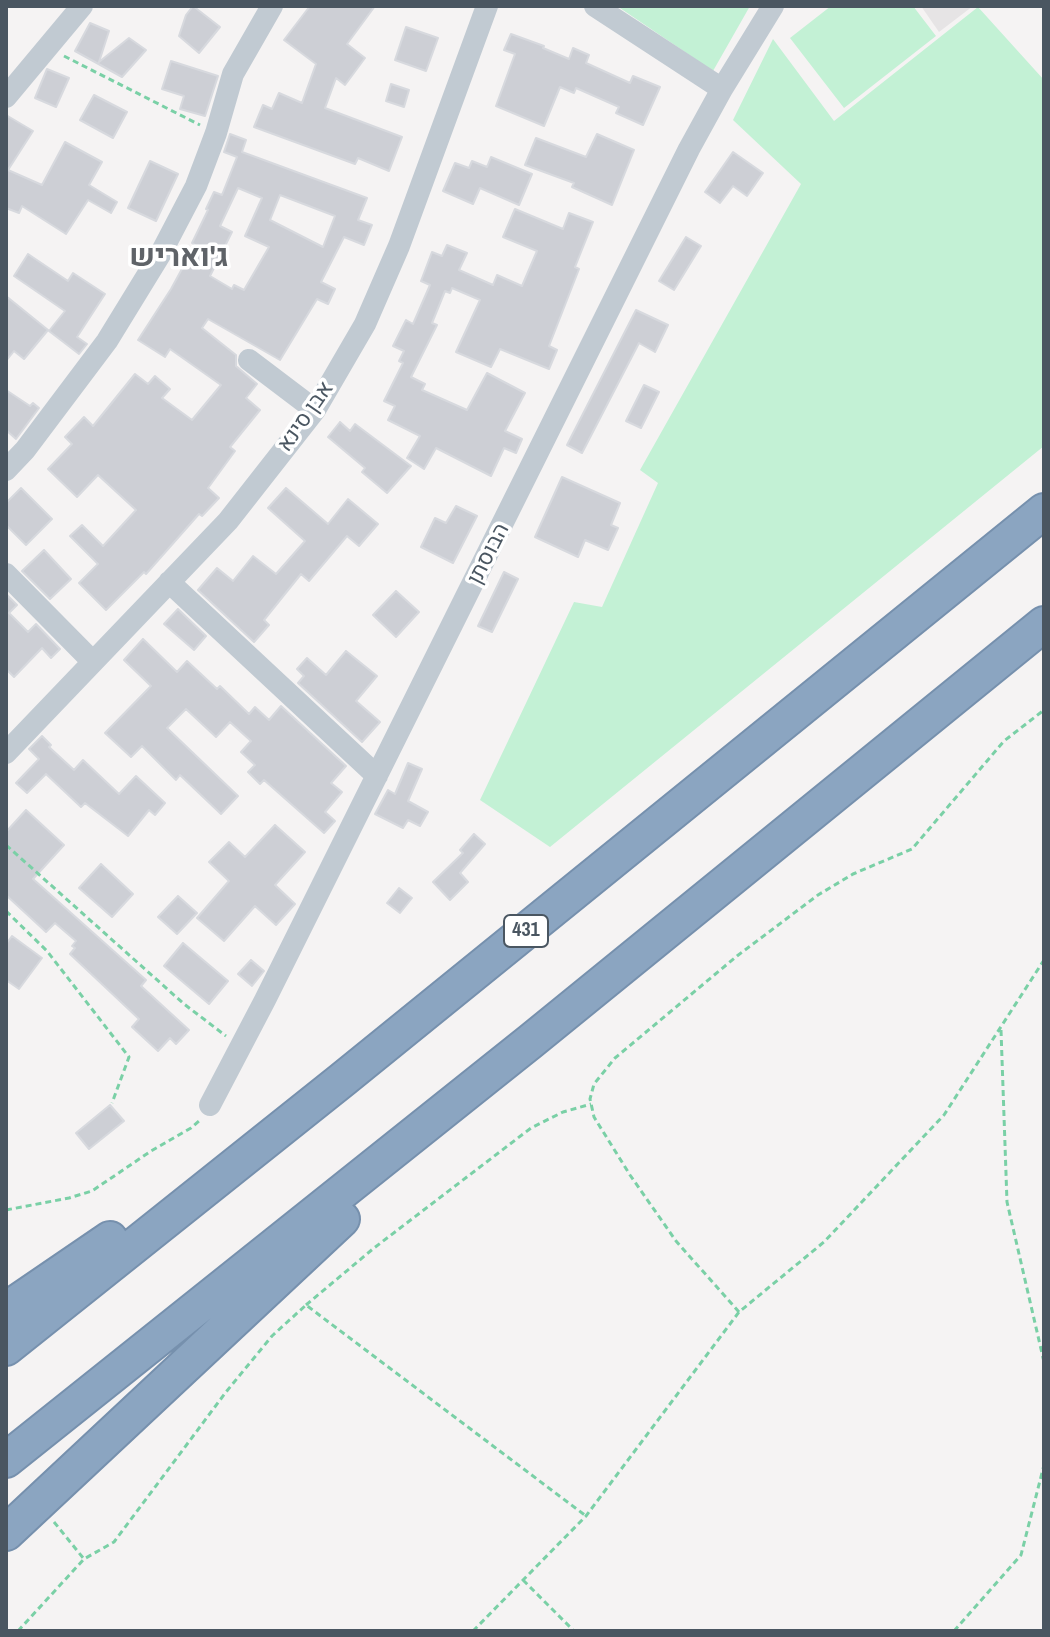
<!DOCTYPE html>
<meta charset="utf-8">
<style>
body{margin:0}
#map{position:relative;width:1050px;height:1637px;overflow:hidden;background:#f5f3f3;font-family:"Archivo Narrow",sans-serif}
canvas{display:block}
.frame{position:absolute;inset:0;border:8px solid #4a5661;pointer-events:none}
</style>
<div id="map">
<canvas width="1050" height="1637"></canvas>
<div class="frame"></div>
</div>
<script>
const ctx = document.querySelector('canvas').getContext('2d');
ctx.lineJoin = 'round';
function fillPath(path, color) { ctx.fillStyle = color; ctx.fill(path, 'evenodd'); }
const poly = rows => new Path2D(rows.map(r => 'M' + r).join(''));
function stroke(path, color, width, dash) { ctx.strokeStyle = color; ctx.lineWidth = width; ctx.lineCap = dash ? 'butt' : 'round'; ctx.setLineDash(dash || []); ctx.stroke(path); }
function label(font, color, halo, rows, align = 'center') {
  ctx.font = font + ' "Archivo Narrow",Heebo,sans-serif'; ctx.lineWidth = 7; ctx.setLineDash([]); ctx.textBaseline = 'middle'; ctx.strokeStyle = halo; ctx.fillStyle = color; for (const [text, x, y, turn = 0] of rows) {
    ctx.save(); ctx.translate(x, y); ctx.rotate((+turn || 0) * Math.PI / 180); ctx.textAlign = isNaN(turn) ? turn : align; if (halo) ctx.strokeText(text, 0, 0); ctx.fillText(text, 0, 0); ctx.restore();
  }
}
fillPath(poly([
 [921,6,973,6,939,32]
]), '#e6e4e5');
fillPath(poly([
 [617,6,750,6,713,71],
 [831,6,913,6,936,36,844,108,790,38],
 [978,7,1044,80,1044,446,550,847,480,800,574,602,602,607,658,483,640,470,801,184,733,120,773,39,834,121]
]), '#c3f1d5');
const building = poly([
 [193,6,220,27,199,53,179,36,186,15,193,6],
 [310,6,375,6,347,44,365,58,345,85,336,78,325,108,402,137,389,171,358,158,355,164,254,127,263,105,272,109,279,93,302,103,316,64,284,40,310,6],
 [90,23,109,31,99,62,129,38,146,50,122,77,75,51,90,23],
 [406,27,438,38,426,71,395,60,406,27],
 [511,34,544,46,543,48,569,59,573,48,589,55,586,63,630,83,633,76,660,87,643,125,616,113,619,107,576,88,574,93,560,87,544,126,496,106,515,54,504,50,511,34],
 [171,61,218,76,205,116,180,109,184,96,162,89,171,61],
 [47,69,69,78,56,107,35,98,47,69],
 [391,84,409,90,404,107,386,101,391,84],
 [94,95,127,112,113,138,80,120,94,95],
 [6,115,33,131,8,170,42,185,65,142,102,162,89,185,117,202,111,213,88,200,66,234,22,206,19,213,6,208,6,115],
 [230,134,246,140,242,152,367,198,358,220,372,225,364,245,344,237,321,282,335,289,328,304,317,299,280,360,208,319,202,328,236,355,236,366,257,384,246,398,260,410,230,447,235,451,208,488,219,498,202,516,199,514,146,574,144,572,106,610,79,583,98,564,70,536,82,525,103,546,136,510,98,475,77,497,48,469,72,444,65,437,84,417,93,426,135,374,148,384,155,376,170,389,162,398,192,420,221,385,170,349,165,357,138,340,171,289,195,245,192,243,208,210,206,209,214,192,222,195,237,157,224,152,230,134],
 [238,188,262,198,245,236,269,247,244,290,234,285,232,289,210,276,232,232,220,226,238,188],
 [280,195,335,216,323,247,270,220,280,195],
 [597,134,634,150,612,205,572,187,574,183,525,165,536,138,586,157,597,134],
 [733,152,763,173,747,196,733,186,720,203,705,192,733,152],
 [491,157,532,174,519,205,480,188,473,204,443,191,455,163,469,168,472,161,487,167,491,157],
 [150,161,178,174,156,221,128,208,150,161],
 [515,209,563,229,569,213,593,222,575,267,579,269,549,346,557,350,549,369,500,349,491,367,456,352,480,300,452,288,450,293,445,291,432,323,437,325,411,377,425,384,422,390,467,410,487,373,525,393,505,431,522,439,516,453,504,448,491,476,436,448,424,469,407,458,420,436,388,420,395,406,384,401,403,363,399,361,404,351,393,346,406,320,413,324,430,285,421,281,432,252,442,256,447,245,467,253,459,270,493,285,497,275,522,286,537,251,503,237,515,209],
 [686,237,701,246,674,290,659,281,686,237],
 [28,254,68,281,73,273,105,294,77,337,87,344,79,354,49,331,65,311,14,276,28,254],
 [6,296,48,330,24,359,14,351,6,361,6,296],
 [636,310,668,325,655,352,639,343,582,453,567,445,636,310],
 [644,385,659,392,641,428,626,421,644,385],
 [6,390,30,406,33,403,39,408,16,439,6,430,6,390],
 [340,422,350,431,355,424,411,466,387,493,362,472,365,468,328,437,340,422],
 [562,477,620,503,611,525,618,528,608,550,585,540,578,557,535,537,562,477],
 [21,488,52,519,26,545,6,525,6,503,21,488],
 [286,488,328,524,348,499,378,524,359,546,347,536,309,581,301,574,264,620,269,625,254,642,198,590,217,568,233,581,253,556,276,574,305,541,268,508,286,488],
 [456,506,477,516,453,563,421,547,435,518,446,523,456,506],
 [44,550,71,579,50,599,22,571,44,550],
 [504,572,518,579,492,632,478,626,504,572],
 [396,591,419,612,396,637,373,615,396,591],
 [6,594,17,605,9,613,28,632,36,624,60,649,51,658,42,648,14,677,6,669,6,594],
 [178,609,206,636,194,650,164,624,178,609],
 [143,639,177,672,187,661,217,689,220,686,249,714,255,707,269,720,281,706,346,766,331,783,342,792,325,812,335,821,324,833,264,780,260,784,248,772,255,765,241,752,251,741,230,722,216,737,186,709,167,728,238,796,221,814,180,775,176,780,142,746,131,757,105,733,151,686,124,660,143,639],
 [346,651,377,676,356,701,380,722,362,742,298,683,304,676,297,669,307,658,326,675,346,651],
 [42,736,51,745,49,747,74,770,83,760,119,794,136,776,165,803,155,815,149,810,128,836,85,803,81,807,46,774,27,793,16,783,39,759,29,749,42,736],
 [408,763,422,769,408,801,428,812,420,826,408,820,403,828,375,814,388,790,395,794,408,763],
 [26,810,64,845,33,879,146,980,141,986,189,1030,176,1044,170,1038,158,1051,132,1027,139,1019,70,954,75,948,72,946,76,941,55,923,46,932,6,895,6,832,26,810],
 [275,825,305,852,275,885,295,904,276,925,255,906,224,941,197,918,229,881,209,862,229,842,245,857,275,825],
 [474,834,485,844,460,873,468,882,450,900,433,882,463,853,460,850,474,834],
 [101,864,133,894,112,917,79,888,101,864],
 [399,888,412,898,400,913,387,903,399,888],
 [178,896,197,913,177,934,158,917,178,896],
 [12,936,42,958,19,989,6,980,6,944,12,936],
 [183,943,228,981,209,1004,164,966,183,943],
 [251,960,264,971,252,986,238,974,251,960],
 [110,1105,124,1121,89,1149,76,1133,110,1105]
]);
fillPath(building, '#cdcfd5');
stroke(building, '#d7d9de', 2);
const highway = poly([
 [6,1310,110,1239],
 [6,1348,342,1080,1044,511],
 [6,1460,531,1041,1044,624],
 [6,1533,342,1219]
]);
stroke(highway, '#7690ad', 38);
stroke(poly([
 [64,56,200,125],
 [6,845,184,1004,226,1036],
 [6,911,47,951,129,1057,112,1103],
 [1001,1030,1007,1202,1044,1362],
 [6,1210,69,1198,92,1191,151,1151,191,1128,199,1121],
 [306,1305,374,1248,531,1128,563,1112,591,1104],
 [739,1312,676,1241,630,1175,594,1117,590,1099,594,1084,615,1058,737,956,818,895,853,874,912,849,1004,741,1044,710],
 [54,1522,84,1559],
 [523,1580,574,1631],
 [18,1631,84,1559,114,1542,226,1392,272,1336,306,1305,586,1516],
 [473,1631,586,1516,739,1312,824,1242,944,1115,1044,960],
 [954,1631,1021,1555,1044,1465]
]), '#7ad0a6', 3, [6, 4]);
stroke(poly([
 [595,6,722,89],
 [6,97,82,6],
 [249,360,315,410],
 [6,470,25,450,107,341,161,253,196,186,216,133,233,74,272,6],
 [6,574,93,662],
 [169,582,377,776],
 [6,753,228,521,315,410,365,324,399,246,487,6],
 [210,1105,265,1000,689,149,722,89,773,6]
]), '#c1cad2', 22);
stroke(highway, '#8ba5c1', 34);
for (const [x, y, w] of [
 [526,931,44]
]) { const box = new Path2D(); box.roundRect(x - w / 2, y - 16, w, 32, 6); ctx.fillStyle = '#fff'; ctx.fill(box); stroke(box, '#4a5661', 2); }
label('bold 20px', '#4a5661', null, [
 ["431",526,931]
]);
label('22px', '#4a5661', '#fff', [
 ["אבן סינא",306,417,-55],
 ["הבוסתן",489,554,-63]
]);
label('bold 30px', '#5f6368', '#fff', [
 ["ג'ואריש",179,258]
]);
</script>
